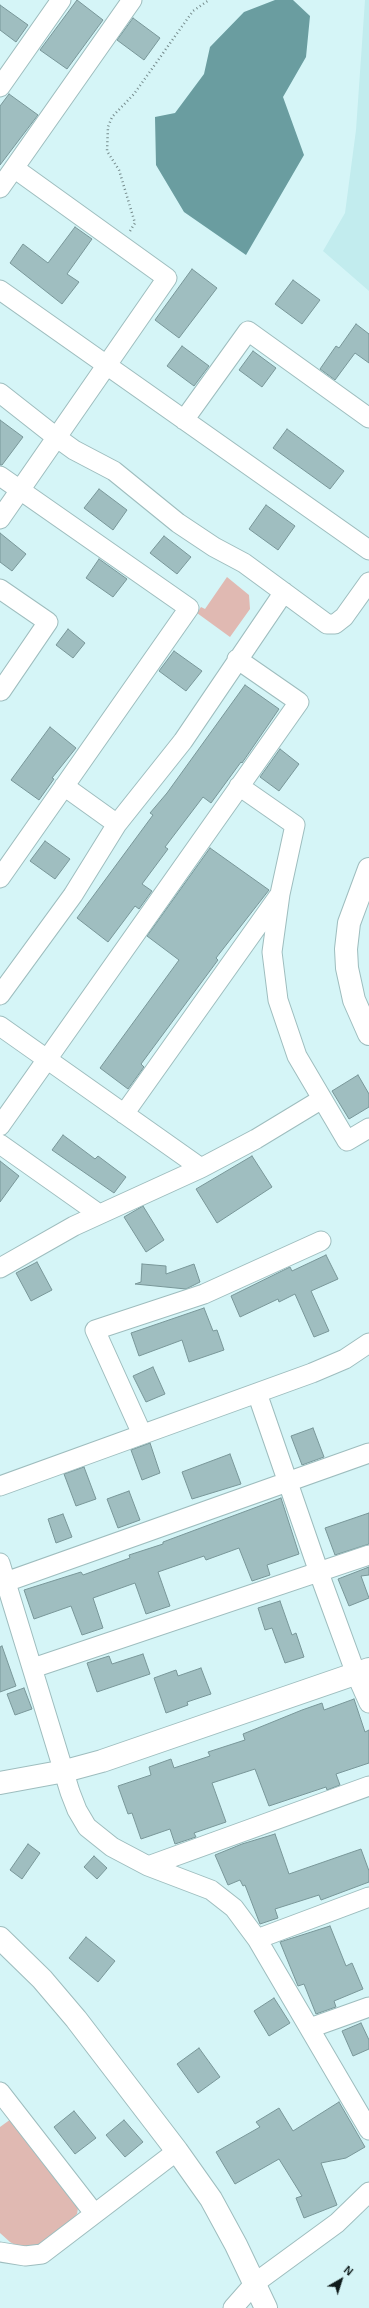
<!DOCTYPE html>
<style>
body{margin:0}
#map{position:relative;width:369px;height:2308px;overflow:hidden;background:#d5f5f7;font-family:Helvetica,sans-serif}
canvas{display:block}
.north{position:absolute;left:321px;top:2260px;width:40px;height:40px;-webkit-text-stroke:3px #d5f5f7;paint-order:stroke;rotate:39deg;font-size:11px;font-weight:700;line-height:16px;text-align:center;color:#0f1b1b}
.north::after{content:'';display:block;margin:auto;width:14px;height:18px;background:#0f1b1b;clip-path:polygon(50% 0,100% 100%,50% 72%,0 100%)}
</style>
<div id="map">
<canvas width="369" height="2308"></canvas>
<div class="north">N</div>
</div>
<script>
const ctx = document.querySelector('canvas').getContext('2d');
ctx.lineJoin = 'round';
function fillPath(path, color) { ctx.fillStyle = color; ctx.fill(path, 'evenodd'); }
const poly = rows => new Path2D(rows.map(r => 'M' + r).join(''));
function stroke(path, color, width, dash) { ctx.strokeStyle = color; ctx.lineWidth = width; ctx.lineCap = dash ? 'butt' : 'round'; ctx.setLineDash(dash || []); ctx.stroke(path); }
fillPath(poly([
 [365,0,369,0,369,291,323,251,345,213,356,130]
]), '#c2ecee');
fillPath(poly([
 [227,577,249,595,250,609,230,637,197,613,201,607,205,609],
 [11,2119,75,2201,78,2208,77,2214,69,2223,38,2247,19,2247,10,2242,0,2233,0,2127]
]), '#e0b9b2');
fillPath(poly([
 [275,0,293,0,310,16,306,57,283,97,304,155,246,255,184,212,156,165,155,117,175,113,204,74,210,47,244,12]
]), '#6a9da0');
const building = poly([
 [77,0,103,20,67,69,40,50,77,0],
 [0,5,28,25,16,42,0,30,0,5],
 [133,18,160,38,144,60,117,40,133,18],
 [9,94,38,115,0,165,0,106,9,94],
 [75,227,92,239,67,274,79,282,62,304,10,263,23,244,48,263,75,227],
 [192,269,217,288,179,338,155,320,192,269],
 [293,280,320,300,302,324,275,304,293,280],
 [356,324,369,334,369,363,355,353,335,380,320,369,336,346,339,348,356,324],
 [182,346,209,366,194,386,167,366,182,346],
 [253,351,276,368,262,387,239,370,253,351],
 [0,420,23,437,2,465,0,465,0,420],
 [287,429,344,471,330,489,273,448,287,429],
 [99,489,127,510,113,530,84,508,99,489],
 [266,505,295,526,278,550,249,529,266,505],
 [0,533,26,554,12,571,0,562,0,533],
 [164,536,191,557,177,574,150,553,164,536],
 [99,559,127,579,113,597,86,578,99,559],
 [68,629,85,643,73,658,56,645,68,629],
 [174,651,202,671,186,691,159,671,174,651],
 [245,685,279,709,242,763,241,762,211,803,203,797,165,847,168,849,142,884,152,891,139,909,135,906,108,942,77,918,153,815,150,813,167,793,245,685],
 [50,727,76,748,52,778,54,779,39,800,11,780,50,727],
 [280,749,299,764,279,791,260,777,280,749],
 [45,841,70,859,55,879,30,861,45,841],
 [210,848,269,890,216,958,218,960,141,1064,144,1067,128,1089,100,1068,179,960,147,936,210,848],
 [358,1075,369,1094,369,1107,349,1119,332,1091,358,1075],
 [63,1135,95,1159,98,1156,126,1177,114,1193,52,1150,63,1135],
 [252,1156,272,1187,217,1223,196,1189,252,1156],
 [0,1161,19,1176,0,1202,0,1161],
 [143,1206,164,1240,146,1252,124,1217,143,1206],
 [326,1255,338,1279,311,1291,329,1331,314,1337,295,1294,279,1302,278,1299,240,1317,231,1296,290,1267,292,1271,326,1255],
 [37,1262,52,1290,31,1301,16,1273,37,1262],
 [142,1264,166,1266,166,1274,194,1264,200,1282,186,1289,135,1284,141,1282,142,1264],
 [204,1308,213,1331,217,1330,224,1350,189,1362,182,1340,139,1356,131,1333,204,1308],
 [153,1367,165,1394,146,1402,133,1376,153,1367],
 [313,1428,324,1457,302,1465,291,1436,313,1428],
 [150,1443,160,1473,142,1480,131,1450,150,1443],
 [230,1454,241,1484,192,1499,182,1472,230,1454],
 [84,1467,96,1499,76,1506,64,1474,84,1467],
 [129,1491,140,1520,118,1528,107,1499,129,1491],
 [281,1498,299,1554,267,1565,270,1575,252,1581,239,1548,206,1560,204,1556,158,1572,170,1606,146,1614,135,1583,93,1598,103,1628,82,1635,71,1606,34,1619,24,1590,81,1572,83,1575,130,1558,129,1555,163,1544,163,1542,281,1498],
 [369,1513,369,1544,335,1555,325,1528,369,1513],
 [63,1514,72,1537,56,1543,48,1519,63,1514],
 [369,1567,369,1575,361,1576,369,1598,349,1606,338,1579,369,1567],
 [280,1601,292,1635,296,1633,304,1657,285,1663,272,1628,265,1630,258,1608,280,1601],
 [2,1646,16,1686,0,1692,0,1647,2,1646],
 [143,1654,150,1674,97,1692,87,1663,109,1656,112,1664,143,1654],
 [201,1668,211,1694,187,1702,188,1705,166,1713,154,1678,176,1670,178,1676,201,1668],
 [24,1688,32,1709,15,1715,7,1694,24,1688],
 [354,1699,365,1732,369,1730,369,1763,336,1774,340,1785,327,1790,326,1787,269,1806,255,1769,212,1783,226,1822,194,1833,196,1837,175,1844,170,1829,141,1839,132,1813,128,1814,118,1786,151,1775,149,1767,171,1759,174,1768,210,1756,208,1752,245,1740,243,1734,302,1710,322,1703,324,1710,354,1699],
 [275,1834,289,1874,361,1849,369,1871,369,1882,321,1900,319,1895,275,1909,278,1918,260,1924,245,1885,243,1886,240,1880,228,1885,215,1855,242,1844,275,1834],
 [28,1844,40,1853,22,1879,10,1870,28,1844],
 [94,1856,107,1868,97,1879,84,1867,94,1856],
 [330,1926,346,1966,352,1963,363,1989,334,2001,336,2007,316,2014,304,1984,298,1986,280,1942,330,1926],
 [86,1937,115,1961,98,1982,69,1958,86,1937],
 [274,1998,290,2023,269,2036,254,2011,274,1998],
 [361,2023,369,2040,369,2049,353,2056,342,2031,361,2023],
 [199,2048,220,2077,198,2093,177,2064,199,2048],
 [339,2102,365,2147,346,2158,321,2163,337,2205,304,2218,296,2198,302,2196,279,2159,235,2184,216,2152,260,2127,256,2122,279,2108,293,2131,339,2102],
 [74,2111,96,2138,75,2154,54,2127,74,2111],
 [124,2120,143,2142,125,2157,106,2135,124,2120]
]);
fillPath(building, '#9fbec0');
stroke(building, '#799799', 1);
const minor = poly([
 [0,87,61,0],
 [0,188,132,0],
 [0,290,369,550],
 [0,393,56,437,74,450,114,471,178,523,214,547,244,563,327,624,335,624,344,617,369,582],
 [184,420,248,331,369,418],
 [0,476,189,608,0,878],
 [0,519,167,278,14,168],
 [0,589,48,622,1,691],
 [64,786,117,824],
 [239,786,295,825,280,894,272,952,278,1000,297,1056,347,1141,369,1128],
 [0,995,73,895,117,824,183,741,284,592],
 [0,1026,201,1168,74,1226,0,1268],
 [124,1114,278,897],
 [0,1126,299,702,237,659],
 [0,1144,99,1214],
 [201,1168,256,1139,322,1099],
 [257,1393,323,1584,356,1674,369,1703],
 [142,1434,95,1330,204,1294,321,1241],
 [0,1486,312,1373,345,1359,369,1343],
 [0,1563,70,1792,77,1810,87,1827,112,1847,148,1866,211,1890,234,1908,257,1939,369,2130],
 [0,1584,369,1453],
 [33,1668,369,1555],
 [148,1866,369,1786],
 [257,1939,369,1897],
 [310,2028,369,2007],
 [0,2092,94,2213],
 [0,2252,25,2256,42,2254,177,2151],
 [233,2308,255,2283,337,2223,369,2192]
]);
const tertiary = poly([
 [369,869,349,923,346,949,347,968,354,1000,369,1034],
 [0,1783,65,1771,102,1761,369,1669],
 [0,1938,42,1979,76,2019,177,2151,211,2199,236,2245,266,2308]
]);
stroke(minor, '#9ebdbe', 21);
stroke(tertiary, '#9ebdbe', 24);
stroke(poly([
 [130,231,135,223,119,170,107,151,108,127,112,117,134,94,193,11,209,0]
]), '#758b8c', 2.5, [1, 3]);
stroke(minor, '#fff', 19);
stroke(tertiary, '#fff', 22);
</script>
